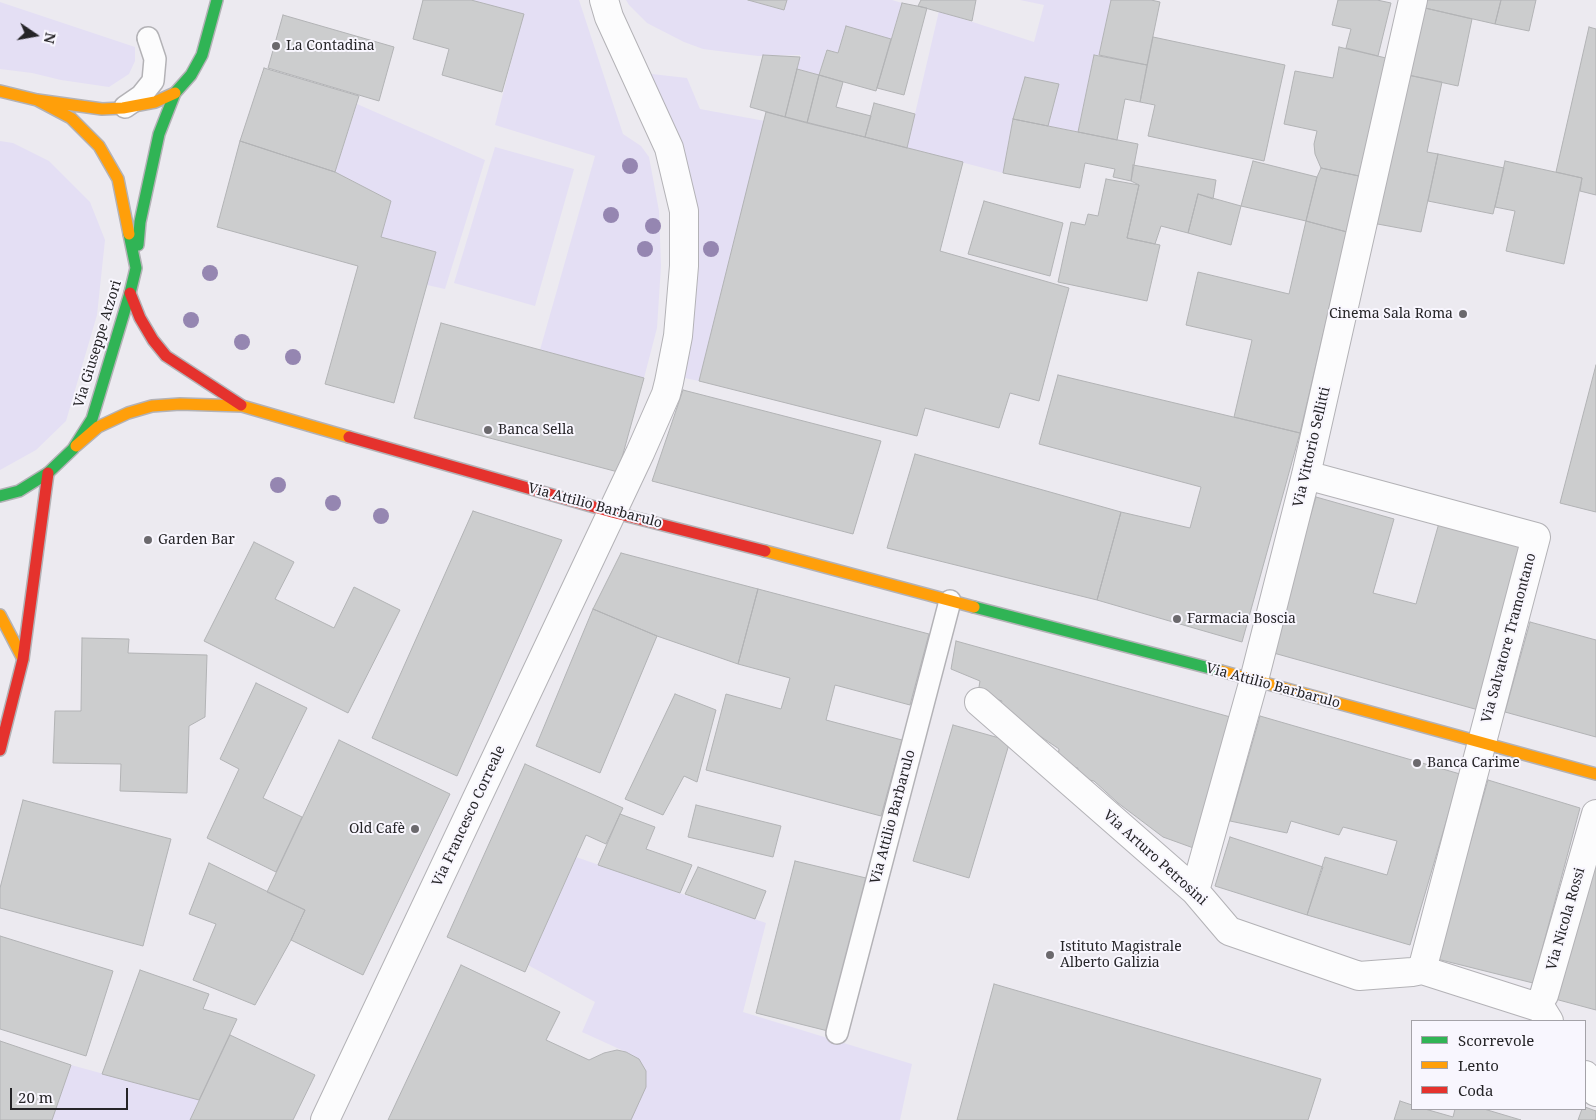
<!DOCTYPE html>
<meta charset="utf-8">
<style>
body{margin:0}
#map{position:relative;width:1596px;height:1120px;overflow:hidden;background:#eceaf0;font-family:"Noto Serif",serif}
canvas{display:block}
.legend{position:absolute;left:1411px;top:1020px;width:175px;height:90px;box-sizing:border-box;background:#f8f6fe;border:1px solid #a4a2a8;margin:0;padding:6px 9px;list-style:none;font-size:15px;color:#252427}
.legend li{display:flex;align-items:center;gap:10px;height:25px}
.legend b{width:25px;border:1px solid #a4a2a8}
.north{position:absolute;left:10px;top:10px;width:50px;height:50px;-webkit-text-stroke:4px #f8f6fe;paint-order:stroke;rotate:102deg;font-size:14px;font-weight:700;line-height:20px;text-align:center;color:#252427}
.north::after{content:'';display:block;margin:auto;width:18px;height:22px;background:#252427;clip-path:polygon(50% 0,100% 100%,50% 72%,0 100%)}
.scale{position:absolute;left:10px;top:1088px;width:118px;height:22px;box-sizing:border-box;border:2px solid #252427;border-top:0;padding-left:6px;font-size:15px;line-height:18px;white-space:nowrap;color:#252427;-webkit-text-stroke:4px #f8f6fe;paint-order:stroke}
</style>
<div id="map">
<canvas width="1596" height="1120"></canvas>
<ul class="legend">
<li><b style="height:6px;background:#30b455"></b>Scorrevole</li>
<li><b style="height:6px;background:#ff9f0a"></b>Lento</li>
<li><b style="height:6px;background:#e5322d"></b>Coda</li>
</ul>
<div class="north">N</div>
<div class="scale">20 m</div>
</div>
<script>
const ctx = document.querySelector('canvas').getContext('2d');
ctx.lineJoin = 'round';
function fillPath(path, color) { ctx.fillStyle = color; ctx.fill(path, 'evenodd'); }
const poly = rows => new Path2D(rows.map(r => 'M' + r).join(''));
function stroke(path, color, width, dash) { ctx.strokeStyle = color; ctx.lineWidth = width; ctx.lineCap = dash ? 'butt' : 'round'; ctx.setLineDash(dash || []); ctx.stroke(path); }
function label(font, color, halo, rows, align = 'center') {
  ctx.font = font + ' "Noto Serif",serif'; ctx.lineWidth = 4; ctx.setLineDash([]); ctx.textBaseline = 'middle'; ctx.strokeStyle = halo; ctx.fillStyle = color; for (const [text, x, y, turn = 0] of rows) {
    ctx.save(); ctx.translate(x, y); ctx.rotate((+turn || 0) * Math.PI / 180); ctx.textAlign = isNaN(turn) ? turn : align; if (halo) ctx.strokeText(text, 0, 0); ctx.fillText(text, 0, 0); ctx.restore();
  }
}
fillPath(poly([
 [471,0,579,0,623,134,641,146,649,157,659,211,661,266,657,328,644,378,540,350,595,156,495,125,523,15],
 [626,0,748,0,784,10,787,0,892,0,902,3,891,39,846,27,838,53,826,51,819,75,797,69,801,55,758,56,703,49,684,42,647,23,629,5],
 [1020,0,1111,0,1099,55,1094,55,1078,132,1013,119,1003,173,907,148,939,11,1034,42,1044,5],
 [0,2,135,47,135,61,129,74,109,87,61,80,32,73,0,69],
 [634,72,687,78,700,109,765,121,699,381,670,375,684,211],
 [357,104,485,160,445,289,427,285,436,252,381,237,391,201,335,172],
 [0,141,13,143,49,161,90,202,105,240,97,315,66,421,36,450,0,470],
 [495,147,574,169,535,306,454,283],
 [576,857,766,923,743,1012,912,1064,900,1120,630,1120,639,1059,626,1052,582,1032,595,1002,528,965],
 [71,1065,199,1100,190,1120,52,1120]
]), '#e4dff4');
const building = poly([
 [423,0,471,0,524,14,502,92,442,75,449,49,413,39,423,0],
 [748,0,787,0,784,10,748,0],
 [921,0,976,0,972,21,918,6,921,0],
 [1111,0,1151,0,1160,2,1147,65,1099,55,1111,0],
 [1338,0,1377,0,1391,3,1378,56,1346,48,1351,29,1332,25,1338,0],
 [1427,0,1501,0,1495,24,1425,8,1427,0],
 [1501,0,1536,0,1529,31,1495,24,1501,0],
 [902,3,927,8,904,95,877,88,902,3],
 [1425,8,1472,19,1458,86,1408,75,1425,8],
 [283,15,394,47,379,101,268,68,283,15],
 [846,26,891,39,876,91,819,75,827,50,838,53,846,26],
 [1589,27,1596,29,1596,195,1580,191,1582,178,1556,172,1589,27],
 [1153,37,1285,65,1264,161,1148,136,1155,105,1140,102,1153,37],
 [1339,47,1386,58,1359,176,1321,168,1315,154,1314,144,1317,131,1284,124,1295,71,1333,78,1339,47],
 [763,55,800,57,785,117,750,107,763,55],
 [1094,55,1147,65,1140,102,1125,99,1117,140,1078,132,1094,55],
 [264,68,359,96,335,172,240,141,264,68],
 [797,69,819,75,807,123,785,117,797,69],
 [819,75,843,82,836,107,871,116,865,137,807,123,819,75],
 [1408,75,1442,82,1427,152,1438,154,1421,232,1372,223,1408,75],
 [1025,77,1059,84,1048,126,1013,119,1025,77],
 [874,103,915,114,907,148,865,137,874,103],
 [766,112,963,162,940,251,1069,288,1039,401,1010,393,999,428,925,408,917,436,699,381,766,112],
 [1013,119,1138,144,1131,181,1113,177,1115,169,1085,163,1080,188,1003,173,1013,119],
 [240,141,335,172,391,201,381,237,436,252,394,403,325,384,358,266,217,227,240,141],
 [1438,154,1504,168,1493,214,1428,201,1438,154],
 [1253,161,1317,177,1306,221,1241,206,1253,161],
 [1505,161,1582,178,1564,264,1506,251,1515,211,1495,207,1505,161],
 [1133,165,1216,180,1213,199,1198,194,1188,233,1161,226,1155,244,1127,238,1139,185,1131,181,1133,165],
 [1321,168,1359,176,1347,232,1306,221,1317,177,1321,168],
 [1106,179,1139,185,1127,238,1160,245,1147,301,1058,282,1071,222,1085,225,1088,214,1098,216,1106,179],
 [1198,194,1241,206,1231,245,1188,233,1198,194],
 [984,201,1063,223,1050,276,968,254,984,201],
 [1306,221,1347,232,1300,433,1234,417,1252,340,1186,325,1198,272,1289,294,1306,221],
 [441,323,644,378,618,472,414,418,441,323],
 [1596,365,1596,512,1560,503,1596,365],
 [1058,375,1300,433,1242,642,1097,600,1121,512,1190,528,1201,487,1039,444,1058,375],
 [683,390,881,441,853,534,652,481,683,390],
 [915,454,1121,512,1097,600,887,548,915,454],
 [1316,497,1394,519,1373,593,1416,604,1439,523,1529,548,1482,711,1270,652,1316,497],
 [473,511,562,540,457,776,372,738,473,511],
 [254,542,294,562,275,599,334,628,354,587,400,610,348,713,204,641,254,542],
 [621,553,758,589,738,664,657,636,593,609,621,553],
 [758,589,929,634,910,705,835,685,826,720,902,740,881,816,706,770,726,694,781,709,790,678,738,664,758,589],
 [593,609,657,636,600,773,536,746,593,609],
 [1530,622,1596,640,1596,737,1505,712,1530,622],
 [82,638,129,639,128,653,207,655,205,717,189,726,187,793,120,791,121,764,53,763,55,711,81,711,82,638],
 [956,641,1234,718,1199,850,1163,837,1118,803,1094,781,1074,777,1078,768,1057,763,1059,749,999,708,1002,701,978,693,980,681,951,669,956,641],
 [256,683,307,708,263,798,302,817,276,872,207,838,239,769,220,759,256,683],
 [675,694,716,710,697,782,684,776,663,815,625,799,675,694],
 [1260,716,1460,774,1410,945,1307,915,1325,857,1387,875,1397,841,1343,827,1339,835,1291,821,1287,833,1230,821,1260,716],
 [953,725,1010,741,969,878,913,861,953,725],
 [339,740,450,794,363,975,291,940,305,910,267,892,339,740],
 [525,764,623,808,606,844,586,835,525,972,447,937,525,764],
 [1488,780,1580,808,1533,983,1437,959,1488,780],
 [23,800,171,839,143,946,0,908,0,888,23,800],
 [696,805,781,826,773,857,688,837,696,805],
 [620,814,655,827,646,849,692,865,680,893,598,865,620,814],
 [1230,837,1323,867,1307,915,1215,886,1230,837],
 [1596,843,1596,1010,1555,999,1596,843],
 [795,861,866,878,828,1031,756,1013,795,861],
 [209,863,305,910,291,940,255,1005,193,980,216,924,189,914,209,863],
 [698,867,766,891,755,919,685,894,698,867],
 [0,936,113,971,86,1056,0,1029,0,936],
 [461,965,560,1012,546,1040,589,1060,604,1053,617,1050,626,1052,639,1059,646,1071,646,1087,631,1120,388,1120,461,965],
 [140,970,209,994,203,1009,237,1019,199,1100,102,1074,140,970],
 [994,984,1321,1079,1308,1120,957,1120,994,984],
 [230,1035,315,1075,293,1120,190,1120,230,1035],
 [0,1041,71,1065,52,1120,0,1120,0,1041],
 [1400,1101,1412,1105,1412,1109,1425,1109,1453,1117,1455,1109,1484,1109,1521,1120,1394,1120,1400,1101],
 [1585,1107,1596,1111,1596,1120,1578,1120,1582,1109,1585,1109,1585,1107]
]);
fillPath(building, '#cccdce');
stroke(building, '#b2b3b5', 1);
const lane = poly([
 [125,107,141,96,153,81,155,59,148,38],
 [837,1033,950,601]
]);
const street = poly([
 [1306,475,1536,537,1422,970],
 [979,702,1195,891,1229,931,1359,976,1412,972,1422,970,1541,1008,1549,1021],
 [1195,891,1254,680,1306,475,1413,0],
 [1544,995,1596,814],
 [1585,1075,1596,1092],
 [325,1120,640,453,666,394,669,382,678,336,684,266,684,211,669,148,609,17,604,0]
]);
const fast = poly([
 [138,245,140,222,159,134,175,93,191,75,202,55,217,0],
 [0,496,19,491,48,473,73,449,92,419,130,293,136,268,129,234],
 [974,607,1221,671]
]);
const slow = poly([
 [0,91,37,100,102,109,123,108,155,102,175,93],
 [37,100,71,118,99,146,118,179,129,234],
 [76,446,98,427,128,413,152,406,180,404,242,406,349,437],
 [765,551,974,607],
 [0,615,23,659],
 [1221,671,1596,774]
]);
const jam = poly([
 [130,293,140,318,153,340,166,356,241,405],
 [349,437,612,512,765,551],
 [0,750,23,659,48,473]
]);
stroke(lane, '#b3b2b6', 24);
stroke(street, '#b3b2b6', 30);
stroke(fast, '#b3b2b6', 14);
stroke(slow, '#b3b2b6', 14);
stroke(jam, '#b3b2b6', 14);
stroke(lane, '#fcfcfd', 21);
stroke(street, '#fcfcfd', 28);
stroke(fast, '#30b455', 11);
stroke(slow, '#ff9f0a', 11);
stroke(jam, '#e5322d', 11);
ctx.fillStyle = '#9586b1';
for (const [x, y] of [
 [630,166],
 [611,215],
 [653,226],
 [645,249],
 [711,249],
 [210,273],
 [191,320],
 [242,342],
 [293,357],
 [278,485],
 [333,503],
 [381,516]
]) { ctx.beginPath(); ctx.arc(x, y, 8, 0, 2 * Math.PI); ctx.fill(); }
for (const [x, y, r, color] of [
 [276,46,5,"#6b696d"],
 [1463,314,5,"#6b696d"],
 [488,430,5,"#6b696d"],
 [148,540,5,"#6b696d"],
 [1177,619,5,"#6b696d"],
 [1417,763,5,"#6b696d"],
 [415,829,5,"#6b696d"],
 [1050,955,5,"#6b696d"]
]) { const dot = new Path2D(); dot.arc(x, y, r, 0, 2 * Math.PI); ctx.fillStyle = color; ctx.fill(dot); stroke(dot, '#f8f6fe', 2); }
label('14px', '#252427', '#f8f6fe', [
 ["La Contadina",286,46],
 ["Cinema Sala Roma",1453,314,"right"],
 ["Banca Sella",498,430],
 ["Garden Bar",158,540],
 ["Farmacia Boscia",1187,619],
 ["Banca Carime",1427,763],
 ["Old Cafè",405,829,"right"],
 ["Istituto Magistrale",1060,947],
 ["Alberto Galizia",1060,963]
], 'left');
label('14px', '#252427', '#f8f6fe', [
 ["Via Giuseppe Atzori",98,344,-73],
 ["Via Vittorio Sellitti",1312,447,-77],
 ["Via Attilio Barbarulo",595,506,15],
 ["Via Salvatore Tramontano",1509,638,-75],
 ["Via Attilio Barbarulo",1273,686,15],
 ["Via Francesco Correale",469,816,-65],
 ["Via Attilio Barbarulo",893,817,-75],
 ["Via Arturo Petrosini",1155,858,42],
 ["Via Nicola Rossi",1566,919,-74]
]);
</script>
